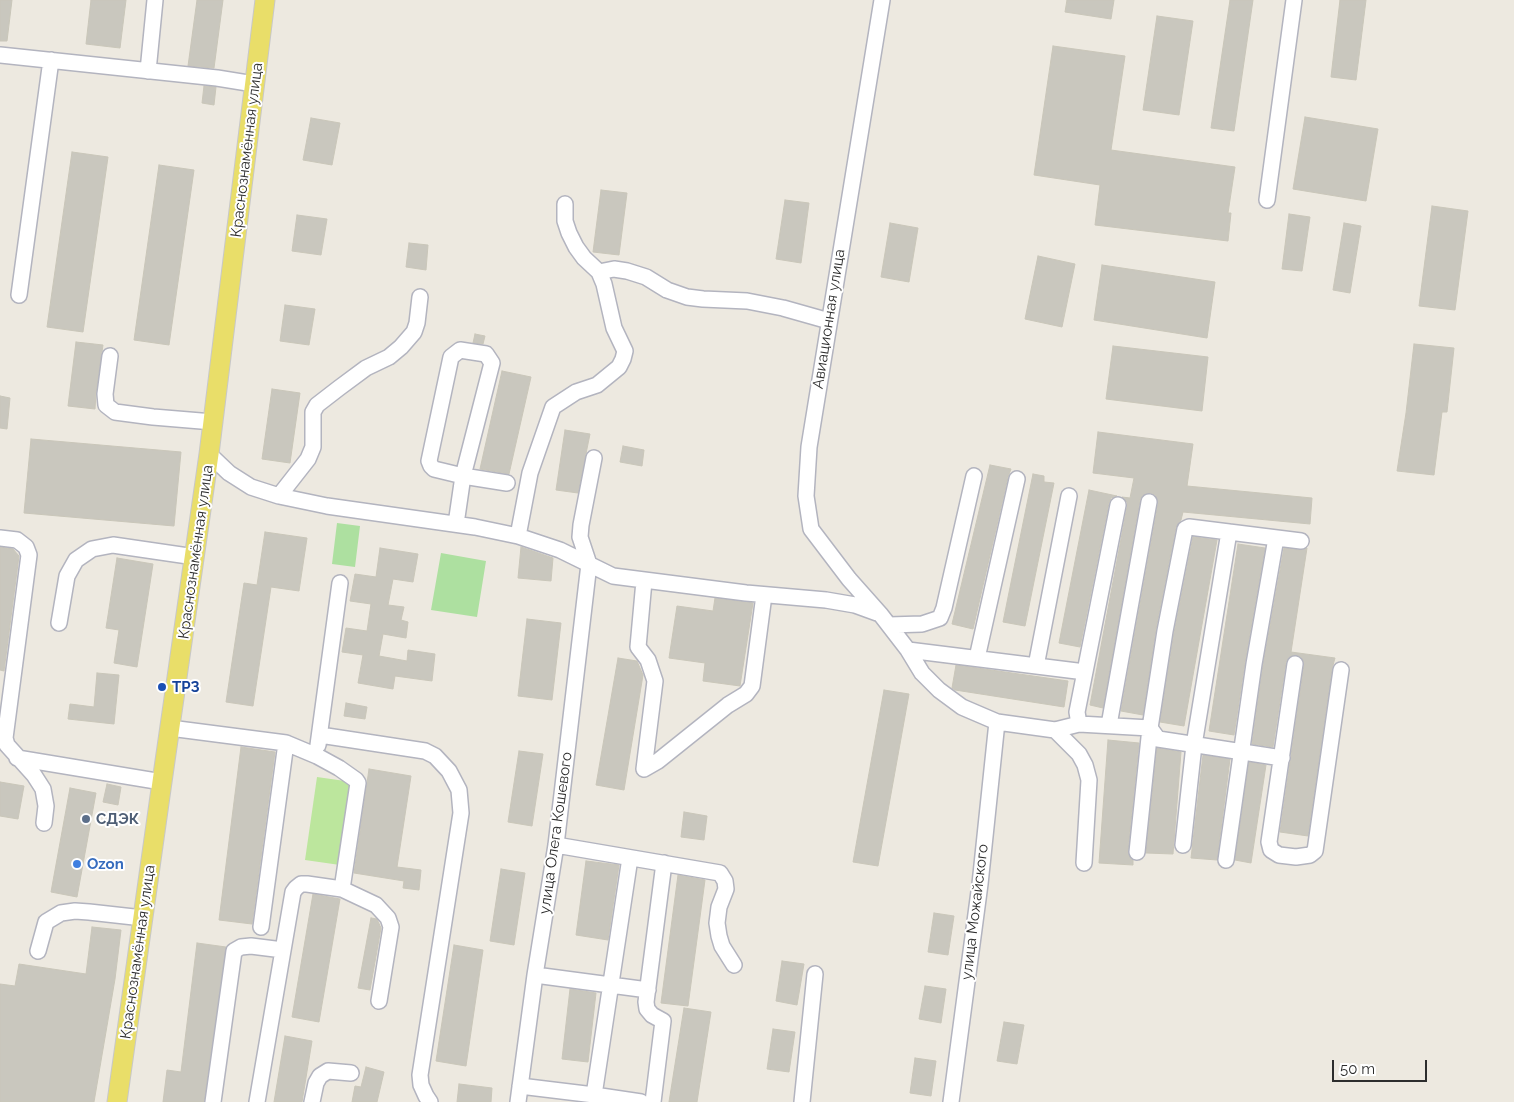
<!DOCTYPE html>
<meta charset="utf-8">
<style>
body{margin:0}
#map{position:relative;width:1514px;height:1102px;overflow:hidden;background:#ede9e0;font-family:Raleway,sans-serif}
canvas{display:block}
.scale{position:absolute;left:1332px;top:1060px;width:95px;height:22px;box-sizing:border-box;border:2px solid #2d2d2d;border-top:0;padding-left:6px;font-size:15px;line-height:18px;white-space:nowrap;color:#2d2d2d;-webkit-text-stroke:4px #fff;paint-order:stroke}
</style>
<div id="map">
<canvas width="1514" height="1102"></canvas>
<div class="scale">50 m</div>
</div>
<script>
const ctx = document.querySelector('canvas').getContext('2d');
ctx.lineJoin = 'round';
function fillPath(path, color) { ctx.fillStyle = color; ctx.fill(path, 'evenodd'); }
const poly = rows => new Path2D(rows.map(r => 'M' + r).join(''));
function stroke(path, color, width, dash) { ctx.strokeStyle = color; ctx.lineWidth = width; ctx.lineCap = dash ? 'butt' : 'round'; ctx.setLineDash(dash || []); ctx.stroke(path); }
function label(font, color, halo, rows, align = 'center') {
  ctx.font = font + ' Raleway,sans-serif'; ctx.lineWidth = 4; ctx.setLineDash([]); ctx.textBaseline = 'middle'; ctx.strokeStyle = halo; ctx.fillStyle = color; for (const [text, x, y, turn = 0] of rows) {
    ctx.save(); ctx.translate(x, y); ctx.rotate((+turn || 0) * Math.PI / 180); ctx.textAlign = isNaN(turn) ? turn : align; if (halo) ctx.strokeText(text, 0, 0); ctx.fillText(text, 0, 0); ctx.restore();
  }
}
fillPath(poly([
 [337,523,360,526,355,567,332,564],
 [441,553,486,561,477,617,431,610]
]), '#ade0a0');
fillPath(poly([
 [317,777,352,782,340,865,305,860]
]), '#bce69d');
const building = poly([
 [0,0,12,0,7,41,0,41,0,0],
 [91,0,126,0,120,48,86,44,91,0],
 [197,0,223,0,214,68,188,66,197,0],
 [1067,0,1114,0,1111,19,1065,12,1067,0],
 [1230,0,1253,0,1234,131,1211,128,1230,0],
 [1340,0,1366,0,1356,80,1331,77,1340,0],
 [1157,16,1193,21,1179,115,1143,110,1157,16],
 [1053,46,1125,56,1111,150,1235,167,1228,213,1231,213,1228,241,1095,225,1100,185,1034,175,1053,46],
 [204,86,216,87,214,105,202,103,204,86],
 [1305,117,1378,129,1366,201,1293,189,1305,117],
 [311,118,340,123,332,165,303,160,311,118],
 [72,152,108,157,83,332,47,327,72,152],
 [159,165,194,170,169,345,134,340,159,165],
 [601,190,627,193,619,255,593,252,601,190],
 [785,200,809,203,801,263,776,259,785,200],
 [1432,206,1468,211,1455,310,1419,306,1432,206],
 [1289,214,1310,217,1302,271,1282,269,1289,214],
 [297,215,327,219,321,255,292,251,297,215],
 [890,223,918,228,909,282,881,277,890,223],
 [1344,223,1361,226,1350,293,1333,290,1344,223],
 [409,243,428,245,426,270,406,267,409,243],
 [1038,256,1075,264,1062,327,1025,319,1038,256],
 [1102,265,1215,282,1207,338,1094,320,1102,265],
 [285,305,315,309,309,345,280,341,285,305],
 [475,334,485,336,483,344,473,343,475,334],
 [76,342,103,345,96,393,95,409,68,406,76,342],
 [1414,344,1454,348,1447,412,1442,412,1434,475,1397,471,1406,413,1414,344],
 [1113,346,1208,357,1202,411,1106,399,1113,346],
 [502,371,531,377,509,474,480,469,502,371],
 [272,389,300,393,290,463,262,459,272,389],
 [0,396,10,398,7,429,0,428,0,396],
 [565,430,590,434,578,493,556,490,565,430],
 [1098,432,1193,444,1187,486,1312,498,1310,524,1183,512,1181,520,1176,527,1156,629,1143,715,1121,711,1158,504,1155,495,1150,493,1142,496,1140,500,1103,708,1090,705,1127,507,1127,502,1122,497,1130,498,1134,478,1093,473,1098,432],
 [31,439,181,452,174,526,24,513,31,439],
 [623,446,644,450,642,466,620,462,623,446],
 [990,465,1011,469,1008,477,973,629,952,624,990,465],
 [1033,474,1044,476,1044,482,1054,483,1025,626,1003,622,1033,474],
 [1089,490,1117,496,1111,498,1109,503,1080,647,1059,643,1089,490],
 [265,532,307,538,299,591,271,587,253,706,226,702,244,583,257,585,265,532],
 [1193,537,1217,540,1184,726,1160,722,1174,633,1193,537],
 [1238,544,1265,548,1245,662,1234,735,1209,731,1238,544],
 [0,547,13,549,19,556,4,671,0,670,0,547],
 [521,547,553,558,551,581,518,578,521,547],
 [380,548,418,554,413,582,393,579,388,605,404,607,401,620,408,622,406,638,383,634,379,656,407,661,408,650,435,654,432,681,395,676,393,689,358,683,363,655,342,652,346,628,367,631,371,604,350,601,355,574,376,577,380,548],
 [1284,548,1300,550,1307,548,1291,652,1335,658,1332,669,1308,836,1280,832,1304,665,1303,660,1300,656,1291,656,1286,662,1273,747,1252,744,1263,665,1284,548],
 [117,558,153,564,137,667,114,663,119,630,106,628,117,558],
 [715,598,753,603,740,686,703,681,705,663,669,658,677,606,713,611,715,598],
 [527,619,561,623,552,700,518,696,527,619],
 [618,658,637,661,643,675,624,790,596,785,618,658],
 [956,665,1068,681,1064,707,955,690,952,688,956,665],
 [97,673,119,675,114,724,68,719,70,704,94,707,97,673],
 [884,690,909,694,878,866,853,862,884,690],
 [346,703,367,707,365,719,344,716,346,703],
 [1108,740,1139,743,1128,851,1129,856,1133,860,1133,865,1099,863,1108,740],
 [241,747,275,752,252,924,219,920,241,747],
 [1157,748,1181,752,1173,854,1146,853,1157,748],
 [519,751,543,754,532,826,508,822,519,751],
 [1203,755,1230,759,1217,860,1191,858,1203,755],
 [1249,762,1266,765,1251,863,1235,860,1249,762],
 [369,769,411,776,397,867,421,870,419,890,403,888,404,881,354,873,369,769],
 [0,782,24,786,18,819,0,816,0,782],
 [107,784,121,787,118,805,103,802,107,784],
 [70,788,96,793,77,897,51,892,70,788],
 [684,812,707,816,704,840,681,837,684,812],
 [586,861,619,865,608,940,576,935,586,861],
 [501,869,525,873,514,945,490,941,501,869],
 [678,875,705,880,688,1006,661,1003,678,875],
 [313,894,340,899,319,1022,292,1017,313,894],
 [934,913,954,916,948,955,928,952,934,913],
 [371,918,377,919,381,928,370,990,358,988,371,918],
 [92,927,121,930,115,979,94,1102,0,1102,0,984,15,986,19,964,86,974,92,927],
 [197,943,226,947,204,1102,163,1102,167,1070,181,1072,197,943],
 [454,945,483,950,466,1066,436,1061,454,945],
 [782,961,804,964,797,1005,776,1001,782,961],
 [925,986,946,989,941,1023,919,1019,925,986],
 [570,989,596,993,588,1062,562,1059,570,989],
 [684,1008,711,1012,697,1102,669,1102,684,1008],
 [1004,1022,1024,1025,1017,1064,997,1061,1004,1022],
 [773,1029,795,1032,789,1072,767,1069,773,1029],
 [285,1036,312,1041,302,1102,274,1102,285,1036],
 [915,1058,936,1061,931,1096,910,1093,915,1058],
 [366,1067,384,1072,377,1102,352,1102,355,1086,361,1087,366,1067],
 [459,1084,492,1088,491,1102,457,1102,459,1084]
]);
fillPath(building, '#c9c7be');
stroke(building, '#c9c6b9', 1);
const minor = poly([
 [882,0,809,447,806,496,811,529,849,579,881,615,908,650,922,673,939,690,962,707,997,722,1055,730,1079,724,1150,728,1158,739,1282,758],
 [0,55,217,78,254,84],
 [148,71,155,0],
 [1267,200,1294,0],
 [599,272,614,269,627,271,646,277,667,290,687,297,703,299,747,301,783,308,829,321],
 [19,295,51,60],
 [110,356,105,394,106,405,115,412,153,417,213,422],
 [209,454,229,473,251,487,279,496,327,506,475,527,518,536,560,550,613,576,746,593,826,600,855,605,877,613],
 [279,496,308,459,313,447,313,412,317,405,339,388,366,368,389,357,401,347,414,332,417,323,420,297],
 [456,524,463,476,492,363,486,354,460,350,451,357,429,461,431,466,434,469,463,476,507,483],
 [518,536,530,473,553,407,576,392,597,385,619,367,623,359,625,351,614,328,604,284,599,272,584,258,576,247,569,233,565,221,565,204],
 [0,538,17,540,26,547,29,555,5,738,7,745,34,775,43,789,46,806,44,823],
 [644,581,638,647,648,660,655,681,644,769],
 [59,623,67,576,76,560,92,549,113,545,195,557],
 [889,625,922,624,940,618,944,608,974,476],
 [908,650,1085,672],
 [977,658,1017,479],
 [1295,664,1269,842,1271,850,1279,855,1296,857,1310,855,1315,851,1341,670],
 [1036,666,1069,496],
 [1079,724,1077,712,1118,505],
 [1109,725,1149,502],
 [170,728,286,743,317,756,339,768,356,780,358,783,342,889],
 [1055,730,1079,754,1085,765,1089,780,1084,863],
 [320,735,425,751,435,756,449,771,459,790,461,813,420,1075,421,1085,426,1096,430,1102],
 [318,745,340,583],
 [17,758,162,782],
 [644,769,658,761,728,705,746,694,752,686,764,595],
 [556,845,720,873,725,881,726,889,719,907,717,923,719,936,722,946,734,965],
 [1183,845,1194,745,1229,532],
 [1137,852,1150,728,1165,631,1185,529,1189,527,1301,541],
 [630,858,594,1095,641,1102],
 [1226,860,1254,664,1276,538],
 [261,927,286,743],
 [38,951,46,922,61,913,75,911,89,912,143,918],
 [535,975,648,990],
 [520,1086,594,1095],
 [213,1102,234,951,241,947,251,946,283,950],
 [257,1102,293,892,296,888,301,884,307,884,342,889,376,905,388,918,391,927,379,1001],
 [312,1102,316,1083,320,1076,328,1071,351,1073],
 [518,1102,535,975,556,845,589,564,580,537,581,525,594,458],
 [653,1102,663,1021,652,1015,647,1009,646,1002,664,863],
 [802,1102,815,974],
 [951,1102,980,884,997,722]
]);
const major = poly([
 [117,1102,162,782,209,454,265,0]
]);
stroke(minor, '#b3b4bf', 18);
stroke(major, '#c8c8c8', 21);
stroke(minor, '#fff', 15);
stroke(major, '#e9de69', 19);
for (const [x, y, r, color] of [
 [162,687,5,"#1a4fb4"],
 [86,819,5,"#5c6f8a"],
 [77,864,5,"#3f7fe0"]
]) { const dot = new Path2D(); dot.arc(x, y, r, 0, 2 * Math.PI); ctx.fillStyle = color; ctx.fill(dot); stroke(dot, '#fff', 2); }
label('15px', '#2d2d2d', '#fff', [
 ["Краснознамённая улица",247,150,-83],
 ["Авиационная улица",829,319,-81],
 ["Краснознамённая улица",196,552,-82],
 ["улица Олега Кошевого",556,833,-82],
 ["улица Можайского",975,912,-83],
 ["Краснознамённая улица",138,952,-82]
]);
label('bold 15px', '#164399', '#fff', [
 ["ТРЗ",172,687]
], 'left');
label('bold 15px', '#4e5e75', '#fff', [
 ["СДЭК",96,819]
], 'left');
label('bold 15px', '#366cbe', '#fff', [
 ["Ozon",87,864]
], 'left');
</script>
